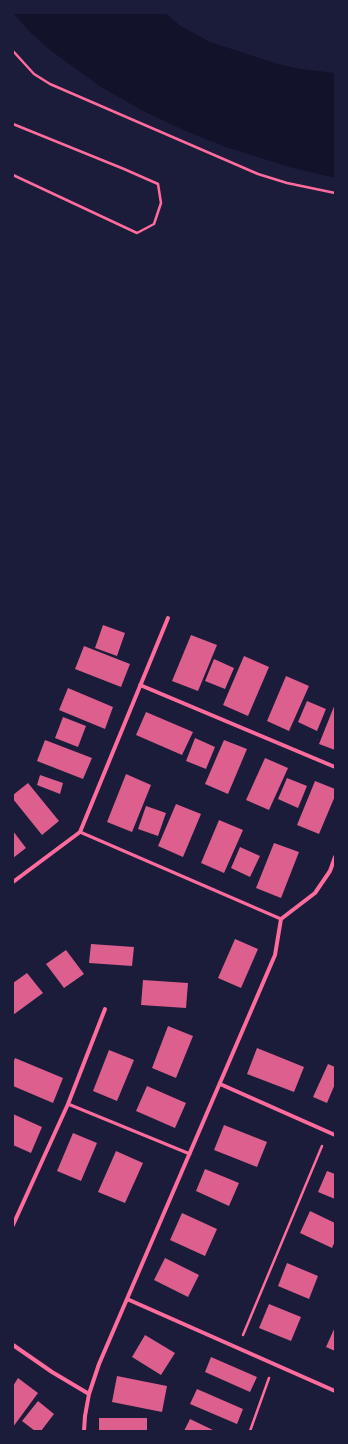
<!DOCTYPE html>
<style>
body{margin:0}
#map{position:relative;width:348px;height:1444px;overflow:hidden;background:#1b1b3a;font-family:"DejaVu Sans",sans-serif}
canvas{display:block}
.frame{position:absolute;inset:0;border:14px solid #1b1b3a;pointer-events:none}
</style>
<div id="map">
<canvas width="348" height="1444"></canvas>
<div class="frame"></div>
</div>
<script>
const ctx = document.querySelector('canvas').getContext('2d');
ctx.lineJoin = 'round';
function fillPath(path, color) { ctx.fillStyle = color; ctx.fill(path, 'evenodd'); }
const poly = rows => new Path2D(rows.map(r => 'M' + r).join(''));
function stroke(path, color, width, dash) { ctx.strokeStyle = color; ctx.lineWidth = width; ctx.lineCap = dash ? 'butt' : 'round'; ctx.setLineDash(dash || []); ctx.stroke(path); }
fillPath(poly([
 [13,13,166,13,179,25,210,42,278,64,300,69,335,73,335,178,289,167,226,147,188,132,143,111,101,87,50,50,29,31]
]), '#12122b');
fillPath(poly([
 [103,625,125,633,117,656,95,648],
 [191,635,217,645,198,691,172,681],
 [84,646,130,664,121,687,75,669],
 [244,656,269,667,248,716,223,705],
 [214,659,234,668,225,689,205,681],
 [286,676,309,686,289,731,267,721],
 [68,688,113,707,105,729,59,710],
 [307,701,326,709,317,731,298,722],
 [335,704,335,750,319,744],
 [146,712,193,732,182,755,136,735],
 [63,717,86,726,78,747,55,738],
 [195,738,215,747,206,769,186,761],
 [45,740,92,758,83,779,37,761],
 [224,740,247,749,228,794,205,784],
 [265,758,288,768,269,810,246,800],
 [126,774,151,785,132,832,107,822],
 [40,775,63,783,60,794,37,785],
 [287,778,307,786,298,808,278,799],
 [315,781,335,789,335,796,319,834,297,825],
 [28,783,59,821,42,835,13,799,13,795],
 [176,804,201,814,183,857,158,846],
 [146,806,166,813,158,836,138,829],
 [219,820,243,830,224,873,201,863],
 [13,831,26,848,13,858],
 [274,843,299,852,281,898,256,888],
 [240,847,260,856,250,877,231,868],
 [235,939,258,949,241,988,218,978],
 [91,944,134,947,132,966,89,963],
 [66,950,84,974,64,988,46,964],
 [27,973,43,993,13,1015,13,983],
 [143,980,188,983,186,1008,141,1005],
 [168,1026,193,1036,176,1078,152,1068],
 [257,1048,304,1067,294,1092,247,1074],
 [109,1050,134,1060,117,1101,93,1091],
 [15,1058,63,1078,53,1103,13,1086,13,1063],
 [328,1064,335,1067,335,1084,327,1103,313,1097],
 [147,1086,186,1103,175,1128,136,1111],
 [13,1114,42,1127,31,1153,13,1145],
 [224,1125,267,1142,257,1167,214,1150],
 [73,1133,97,1143,81,1181,57,1171],
 [116,1151,143,1163,125,1203,98,1192],
 [205,1169,239,1183,229,1206,196,1191],
 [327,1171,335,1174,335,1199,318,1192],
 [310,1211,335,1223,335,1241,332,1248,300,1233],
 [182,1213,217,1229,205,1256,170,1240],
 [165,1258,199,1275,188,1297,154,1280],
 [287,1263,318,1276,309,1299,278,1286],
 [269,1304,301,1317,291,1341,259,1328],
 [335,1327,335,1351,326,1347],
 [145,1335,175,1353,161,1375,132,1357],
 [211,1357,257,1377,250,1392,205,1372],
 [117,1376,167,1386,162,1412,112,1402],
 [18,1378,38,1393,13,1427,13,1386],
 [197,1389,243,1409,237,1424,190,1404],
 [38,1401,54,1414,41,1431,35,1431,22,1421],
 [99,1418,147,1418,147,1431,99,1431],
 [190,1419,215,1431,184,1431]
]), '#dd5f8e');
stroke(poly([
 [13,51,34,74,50,84,258,174,287,183,335,193],
 [13,124,124,169,158,184,161,203,154,224,137,233,13,175],
 [243,1335,322,1146],
 [250,1431,269,1378]
]), '#ff6b9d', 2.5);
stroke(poly([
 [80,832,281,919],
 [68,1104,190,1154]
]), '#ff6b9d', 3);
stroke(poly([
 [140,685,335,767],
 [13,882,80,832,168,618],
 [220,1084,335,1135],
 [13,1225,68,1104,105,1009],
 [127,1299,335,1391],
 [13,1345,52,1372,89,1394],
 [84,1431,85,1416,89,1394,99,1364,275,955,281,919,315,893,330,871,335,857]
]), '#ff6b9d', 4);
</script>
